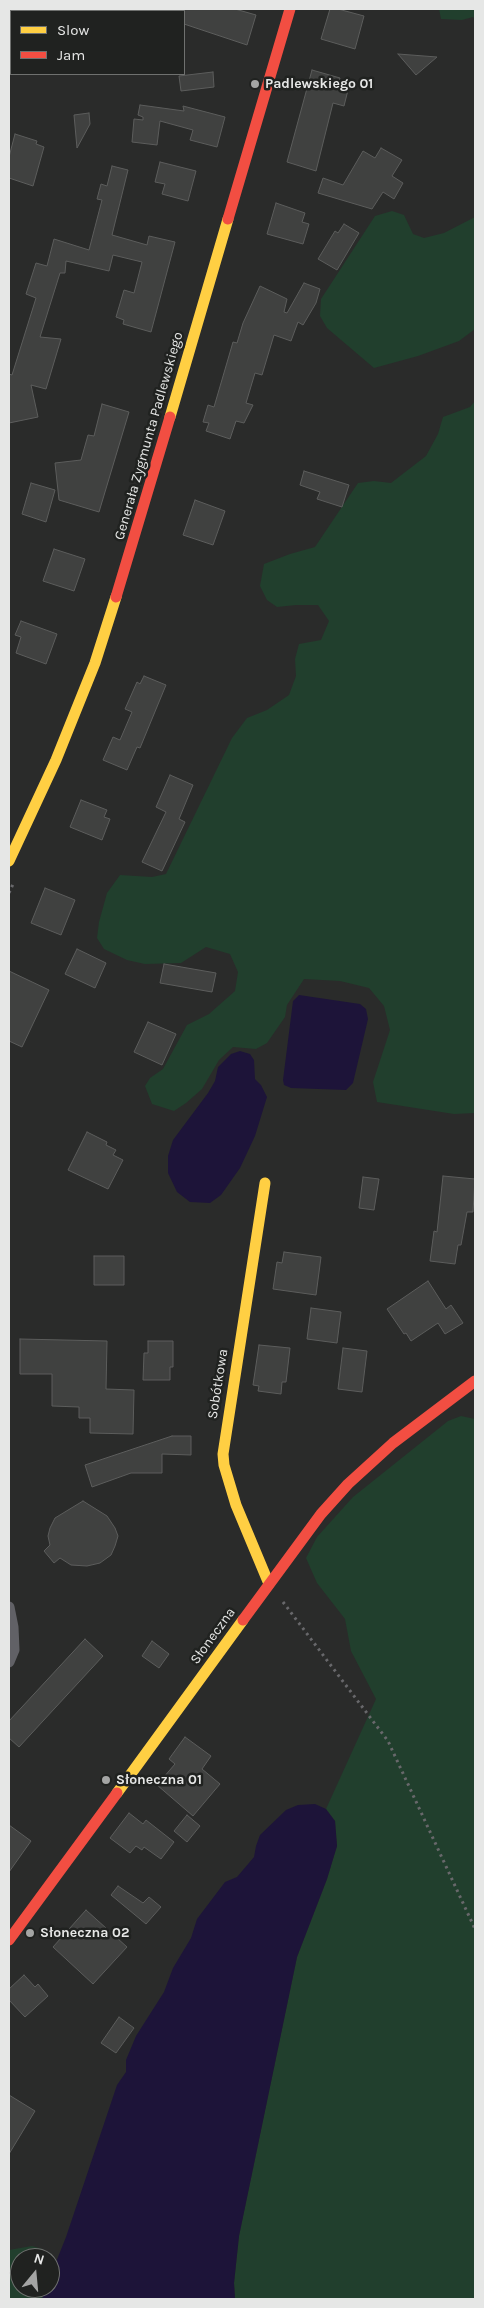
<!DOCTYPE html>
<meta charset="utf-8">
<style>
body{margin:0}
#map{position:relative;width:484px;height:2308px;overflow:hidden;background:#2a2b2a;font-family:Karla,sans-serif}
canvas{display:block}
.frame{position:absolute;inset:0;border:10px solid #e6e7e6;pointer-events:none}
.legend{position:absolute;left:10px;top:10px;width:175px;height:65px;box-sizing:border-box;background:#202220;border:1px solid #6f716f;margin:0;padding:6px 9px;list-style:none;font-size:15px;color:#e6e7e6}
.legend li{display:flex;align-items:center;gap:10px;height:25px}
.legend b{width:25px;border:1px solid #6f716f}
.north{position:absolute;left:10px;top:2248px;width:50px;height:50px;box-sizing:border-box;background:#202220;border:1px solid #6f716f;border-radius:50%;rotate:17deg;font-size:14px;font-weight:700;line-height:20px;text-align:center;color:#e6e7e6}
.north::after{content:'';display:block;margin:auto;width:18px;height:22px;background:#a4a5a4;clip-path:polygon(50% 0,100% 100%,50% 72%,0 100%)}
</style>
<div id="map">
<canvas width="484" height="2308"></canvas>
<div class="frame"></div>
<ul class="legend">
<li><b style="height:6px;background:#ffcf43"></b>Slow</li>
<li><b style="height:6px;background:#f24e42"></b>Jam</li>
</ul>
<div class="north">N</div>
</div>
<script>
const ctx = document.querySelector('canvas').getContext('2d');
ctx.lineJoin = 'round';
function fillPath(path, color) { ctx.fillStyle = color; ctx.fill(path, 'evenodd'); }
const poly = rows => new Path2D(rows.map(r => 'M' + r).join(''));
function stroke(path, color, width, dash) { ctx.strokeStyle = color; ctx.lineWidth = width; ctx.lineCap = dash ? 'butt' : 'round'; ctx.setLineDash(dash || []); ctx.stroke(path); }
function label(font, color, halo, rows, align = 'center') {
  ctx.font = font + ' Karla,sans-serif'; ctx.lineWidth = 5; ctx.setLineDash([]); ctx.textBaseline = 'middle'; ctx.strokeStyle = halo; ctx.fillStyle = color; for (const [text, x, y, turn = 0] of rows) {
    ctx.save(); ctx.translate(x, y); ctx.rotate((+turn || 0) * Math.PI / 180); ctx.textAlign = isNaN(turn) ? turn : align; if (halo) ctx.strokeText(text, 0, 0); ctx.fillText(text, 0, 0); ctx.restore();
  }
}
fillPath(poly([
 [439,9,475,9,475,19,473,17,462,20,441,19],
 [392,211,404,215,413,234,424,238,444,233,475,217,475,329,459,341,418,356,374,368,327,328,320,316,321,299,375,216],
 [475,401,475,1113,454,1114,377,1102,373,1082,390,1030,384,1006,369,988,340,981,304,979,287,1005,285,1017,267,1043,256,1049,233,1047,219,1060,202,1089,186,1103,174,1111,152,1104,145,1086,150,1078,163,1069,187,1025,209,1014,235,991,238,972,230,954,206,947,181,963,145,964,127,960,104,949,97,938,99,922,107,893,120,875,152,877,166,874,232,738,247,718,267,710,289,695,296,676,295,659,299,644,321,640,329,621,318,605,296,605,277,607,267,600,260,586,264,564,290,554,315,547,358,483,374,481,391,483,426,456,438,434,443,417,470,407],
 [461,1416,475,1419,475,2299,235,2299,234,2283,239,2236,297,1957,327,1879,337,1846,335,1821,326,1809,376,1699,351,1651,345,1619,317,1583,306,1558,317,1537,353,1497,448,1421],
 [32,2246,42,2249,46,2258,20,2258,20,2288,46,2288,42,2299,9,2299,9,2250]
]), '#213f2d');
fillPath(poly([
 [299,995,360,1004,366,1009,368,1019,353,1083,346,1090,291,1088,284,1085,283,1080,293,1001],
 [240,1051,250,1054,254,1060,255,1079,261,1085,267,1097,255,1136,240,1168,221,1195,210,1203,190,1202,177,1192,168,1173,168,1156,173,1140,208,1093,215,1081,218,1067,231,1054],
 [315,1804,326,1809,335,1821,337,1846,327,1879,297,1957,239,2236,234,2283,235,2299,42,2299,46,2288,50,2288,50,2277,66,2237,117,2085,126,2072,126,2060,136,2036,164,1992,173,1968,191,1938,197,1919,225,1882,237,1877,254,1857,256,1846,260,1835,286,1810,298,1805]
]), '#1d1439');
const building = poly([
 [184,9,235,9,256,15,247,45,184,24,184,9],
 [330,9,338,9,364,16,355,49,321,39,330,9],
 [398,54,437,57,416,75,398,54],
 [312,70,340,78,337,87,348,90,344,106,333,103,316,171,287,162,312,70],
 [213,72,214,87,181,91,179,76,213,72],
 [140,105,184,111,183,106,225,117,217,147,190,140,193,130,160,121,157,145,132,142,134,119,143,120,143,117,138,115,140,105],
 [89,113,90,124,77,148,74,115,89,113],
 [15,134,37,141,36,144,44,147,33,186,9,178,9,157,15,134],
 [381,148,402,160,392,176,403,183,394,199,383,192,372,209,318,193,323,178,343,185,363,151,375,158,381,148],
 [160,162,196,171,188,201,162,194,165,184,155,182,160,162],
 [112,166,128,170,112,235,147,245,149,236,175,242,151,332,123,324,124,320,116,317,124,290,134,293,142,262,113,255,109,271,66,261,65,273,60,273,40,337,61,339,46,389,31,385,38,417,9,423,9,374,12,375,36,298,26,294,36,263,47,266,54,239,89,250,102,200,97,199,101,184,107,186,112,166],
 [276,203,305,213,302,222,309,224,303,244,267,234,276,203],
 [344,224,359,233,337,270,318,259,335,231,338,233,344,224],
 [304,283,320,289,316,303,303,325,298,322,291,341,274,335,262,375,255,373,246,403,253,405,244,423,236,421,230,439,206,431,209,423,203,422,208,405,214,407,233,342,237,343,243,323,260,286,287,299,284,312,287,313,304,283],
 [102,404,129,412,99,512,59,500,55,463,81,460,88,435,94,436,102,404],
 [304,471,349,485,342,507,317,499,320,492,300,485,304,471],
 [31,483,55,490,46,522,22,514,31,483],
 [195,500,225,511,213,545,183,535,195,500],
 [54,549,85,559,74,591,43,581,54,549],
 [21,621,57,634,46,664,16,653,21,637,15,635,21,621],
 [144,676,166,685,140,748,137,747,127,770,103,760,113,737,120,740,132,712,125,709,137,682,140,684,144,676],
 [170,775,193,785,179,819,185,822,162,871,142,862,166,812,156,807,170,775],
 [81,800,107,810,104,817,110,819,102,840,70,827,81,800],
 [45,888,75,900,61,935,31,923,45,888],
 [77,949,106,963,95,988,65,974,77,949],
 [164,964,216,973,212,992,160,983,164,964],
 [9,971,49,990,22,1047,9,1041,9,971],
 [148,1022,176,1034,162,1065,134,1052,148,1022],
 [87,1132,107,1142,106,1145,116,1150,113,1155,123,1160,108,1189,68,1170,87,1132],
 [443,1176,475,1179,473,1212,467,1212,461,1245,458,1245,455,1264,430,1261,434,1231,437,1232,443,1176],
 [363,1177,379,1179,374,1210,359,1208,363,1177],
 [284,1252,321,1257,316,1295,273,1289,277,1262,282,1263,284,1252],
 [94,1256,124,1256,124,1285,94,1285,94,1256],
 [428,1281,446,1309,451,1305,463,1323,445,1334,438,1323,411,1341,406,1333,404,1334,387,1309,428,1281],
 [311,1308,341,1312,337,1343,307,1339,311,1308],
 [20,1339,107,1341,106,1389,134,1390,133,1434,90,1433,90,1418,79,1418,79,1407,52,1406,52,1374,20,1374,20,1339],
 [148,1341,173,1341,173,1367,170,1367,170,1380,143,1380,144,1353,148,1353,148,1341],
 [259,1345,290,1348,286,1382,282,1382,281,1394,258,1391,259,1386,253,1385,259,1345],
 [343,1348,367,1351,362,1392,338,1389,343,1348],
 [172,1436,191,1436,191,1455,162,1454,162,1473,131,1473,92,1487,85,1465,172,1436],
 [83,1501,107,1516,115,1528,118,1536,115,1546,111,1555,100,1563,87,1566,71,1565,60,1558,54,1563,44,1551,50,1545,48,1536,50,1528,55,1518,83,1501],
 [85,1639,103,1656,19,1747,9,1738,9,1721,85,1639],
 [152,1641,169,1654,159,1668,142,1656,152,1641],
 [185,1737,211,1756,202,1769,220,1784,193,1816,157,1785,175,1764,169,1759,185,1737],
 [129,1813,143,1824,146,1820,174,1842,161,1859,144,1847,142,1850,136,1846,130,1853,110,1838,129,1813],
 [187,1815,200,1826,187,1842,174,1831,187,1815],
 [9,1825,31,1841,9,1872,9,1825],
 [118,1886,143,1903,149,1897,161,1907,146,1924,111,1895,118,1886],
 [86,1910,127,1947,93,1984,53,1947,86,1910],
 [24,1975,35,1987,38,1984,48,1996,25,2017,9,2000,9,1989,24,1975],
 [119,2017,134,2028,116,2053,101,2043,119,2017],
 [9,2095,35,2111,9,2154,9,2095]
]);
fillPath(building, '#404140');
stroke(building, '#5c5d5c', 1);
stroke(poly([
 [9,893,13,884],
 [283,1602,388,1741,475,1929]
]), '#68686b', 3, [2.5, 4]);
stroke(poly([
 [9,1607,13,1627,14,1650,9,1662]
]), '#616166', 11);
stroke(poly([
 [170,417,228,219],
 [9,861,56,760,95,663,116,597],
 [265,1183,223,1454,224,1465,236,1505,269,1584],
 [117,1793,243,1620]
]), '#ffcf43', 11);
stroke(poly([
 [228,219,290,9],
 [116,597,170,417],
 [243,1620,321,1514,348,1484,393,1443,475,1381],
 [9,1940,117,1793]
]), '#f24e42', 11);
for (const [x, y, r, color] of [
 [255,84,5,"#a4a5a4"],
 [106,1780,5,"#a4a5a4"],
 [30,1933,5,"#a4a5a4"]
]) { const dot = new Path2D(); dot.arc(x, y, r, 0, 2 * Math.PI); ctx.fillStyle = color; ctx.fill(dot); stroke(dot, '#202220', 2); }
label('bold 14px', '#e6e7e6', '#202220', [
 ["Padlewskiego 01",265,84],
 ["Słoneczna 01",116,1780],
 ["Słoneczna 02",40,1933]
], 'left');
label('14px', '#e6e7e6', '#202220', [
 ["Generała Zygmunta Padlewskiego",149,436,-74],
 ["Sobótkowa",218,1384,-81],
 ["Słoneczna",213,1636,-54]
]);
</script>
